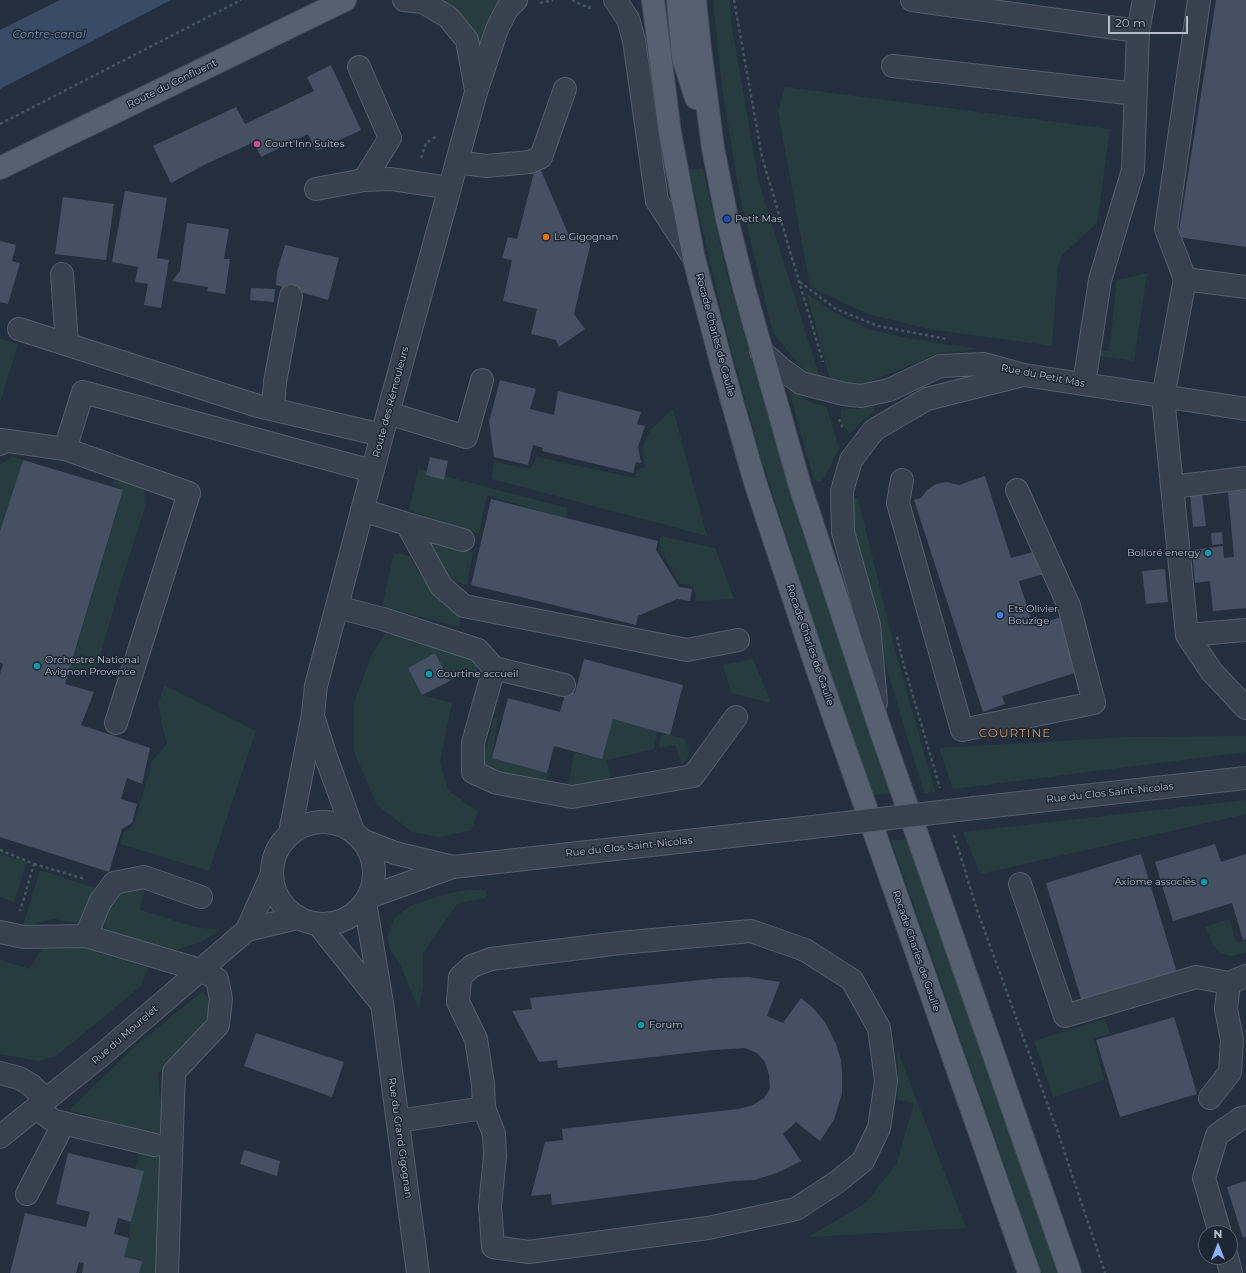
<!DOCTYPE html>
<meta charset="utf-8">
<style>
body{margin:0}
#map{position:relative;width:1246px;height:1273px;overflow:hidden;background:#242f3e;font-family:Montserrat,sans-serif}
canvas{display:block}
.north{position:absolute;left:1198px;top:1225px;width:40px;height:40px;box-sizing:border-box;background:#1d2633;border:1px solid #59626f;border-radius:50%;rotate:0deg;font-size:11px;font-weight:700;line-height:16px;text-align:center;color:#b4bcc9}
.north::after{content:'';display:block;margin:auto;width:14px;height:18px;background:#8ab4f8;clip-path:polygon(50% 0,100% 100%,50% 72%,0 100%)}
.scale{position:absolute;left:1108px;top:16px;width:80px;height:18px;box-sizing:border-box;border:2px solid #b4bcc9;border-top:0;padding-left:5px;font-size:12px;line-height:14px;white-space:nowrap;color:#b4bcc9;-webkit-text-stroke:3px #1d2633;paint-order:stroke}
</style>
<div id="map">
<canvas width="1246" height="1273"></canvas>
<div class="north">N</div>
<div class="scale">20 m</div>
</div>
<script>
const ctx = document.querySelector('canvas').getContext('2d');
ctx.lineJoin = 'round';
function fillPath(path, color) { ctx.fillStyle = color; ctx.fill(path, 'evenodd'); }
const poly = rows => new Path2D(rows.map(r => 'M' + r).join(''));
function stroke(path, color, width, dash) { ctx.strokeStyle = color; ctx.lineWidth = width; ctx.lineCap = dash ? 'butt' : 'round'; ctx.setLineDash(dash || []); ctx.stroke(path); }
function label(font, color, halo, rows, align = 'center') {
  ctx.font = font + ' Montserrat,sans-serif'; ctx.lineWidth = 3; ctx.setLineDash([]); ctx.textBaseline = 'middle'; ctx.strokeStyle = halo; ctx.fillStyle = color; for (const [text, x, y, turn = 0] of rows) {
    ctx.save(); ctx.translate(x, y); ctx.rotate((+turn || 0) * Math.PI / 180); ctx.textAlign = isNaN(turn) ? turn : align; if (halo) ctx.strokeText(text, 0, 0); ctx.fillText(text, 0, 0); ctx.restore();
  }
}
fillPath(poly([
 [440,0,499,0,496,3,485,45,476,45,464,19,450,6],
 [713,0,730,0,732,28,759,183,820,378,811,379,773,333,740,197,722,88],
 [785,87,1110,129,1097,223,1063,254,1058,266,1052,346,929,329,868,314,810,287,778,111],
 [703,168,727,275,800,526,896,793,873,795,844,719,760,454,726,330,689,170],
 [1147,273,1134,361,1093,355,1093,351,1109,351,1117,280],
 [807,294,834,312,868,329,912,339,980,349,939,353,863,384,838,384,830,379],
 [0,339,18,344,0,403],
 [789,390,810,402,826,406,839,448,825,477,820,482,814,480],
 [873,406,875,411,863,420,850,434,841,423,841,408,858,409],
 [673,409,707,536,492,479,494,462,530,469,537,457,635,478,639,469,645,467,642,449,650,430],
 [12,457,23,460,0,531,0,465],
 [418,469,567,508,565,518,487,495,479,534,409,510],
 [125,480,144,488,145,507,121,582,94,677,70,669,123,491,111,482],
 [852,498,858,498,894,646,935,792,924,793,888,673,853,534],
 [660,536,715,548,734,599,697,601,693,586,680,584,660,550],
 [431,540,473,552,467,585,447,580,427,544],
 [394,554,401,554,410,556,417,570,437,598,462,608,459,627,382,606],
 [386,633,472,655,478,671,450,681,435,653,408,668,422,695,452,703,440,761,448,790,478,812,471,830,439,837,412,832,377,805,354,752,354,703,371,656],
 [753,659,771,703,731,693,723,665],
 [164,685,256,731,209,871,120,844,124,832,134,825,152,761,167,744,161,721,159,703],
 [494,717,498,717,492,758,550,773,546,780,539,782,489,769,485,765,484,759],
 [613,719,657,731,654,749,607,760,611,780,568,788,574,753,602,758],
 [661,734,671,735,684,739,688,746,689,754,687,760,681,764,676,745,659,748],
 [1246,736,1246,752,953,789,939,748,1130,737],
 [1246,800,1246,814,980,874,963,832],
 [891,840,910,840,1058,1273,1042,1273],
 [0,854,27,862,14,902,0,897],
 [40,870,95,888,84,925,55,919,23,926],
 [146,885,140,910,195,927,221,930,200,942,179,949,165,950,108,931,105,925,104,904,109,894],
 [468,890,486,890,486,898,458,903,423,953,423,987,419,1010,400,964,389,947,388,937,394,918,410,906,446,894],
 [1229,919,1236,942,1246,941,1246,952,1231,956,1220,953,1214,946,1205,927],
 [72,944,148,968,141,986,56,1056,39,1061,0,1054,0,960,30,969,44,945],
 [203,991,213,1004,191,1048,158,1073,163,1137,69,1110,140,1042],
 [1105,1019,1110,1033,1094,1039,1104,1080,1053,1097,1034,1041],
 [898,1052,966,1228,808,1237,866,1203,897,1163,914,1103,898,1100],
 [139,1150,163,1157,155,1273,139,1273,124,1257,129,1238,131,1222,143,1171,135,1169]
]), '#263c3f');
fillPath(poly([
 [60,0,171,0,0,89,0,30]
]), '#394c67');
fillPath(poly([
 [1216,0,1246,0,1246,247,1178,237],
 [331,65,361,130,316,151,308,134,261,157,254,142,206,164,171,183,153,146,236,107,245,124,314,91,307,77],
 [537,161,570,238,575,235,583,236,589,242,590,246,574,314,585,329,559,347,556,340,531,334,537,309,503,301,512,260,502,258,508,237,517,239],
 [125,191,167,198,157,258,169,260,161,308,144,305,148,284,135,282,138,267,112,262],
 [63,197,114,204,106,260,55,254],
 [187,223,229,229,224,259,230,259,225,294,207,291,208,287,172,281,180,271],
 [0,241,16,245,12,261,20,263,8,304,0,302],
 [285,245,339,258,328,300,276,285,277,272],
 [251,288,275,289,274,302,250,300],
 [500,380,536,389,530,409,554,415,558,391,641,412,637,424,645,426,638,447,641,463,636,462,633,473,542,451,543,448,533,445,528,465,494,457,489,422],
 [430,457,448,461,444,480,426,475],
 [23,460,123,490,65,684,94,692,81,725,150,748,142,784,127,778,121,799,137,804,132,823,122,829,109,872,0,837,0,674,3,664,0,662,0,531],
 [985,476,1011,558,1037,551,1044,574,1019,581,1033,626,1061,617,1078,672,1002,696,1005,704,983,712,914,500,921,498,927,490,936,484,947,482,959,485],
 [1246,490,1246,608,1213,611,1210,581,1195,583,1192,550,1223,546,1224,558,1234,557,1228,492],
 [1202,494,1206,526,1193,527,1190,496],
 [491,499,658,541,656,550,679,587,692,589,690,601,677,599,638,616,636,625,471,585],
 [1222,532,1223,544,1212,545,1211,533],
 [1165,569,1168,602,1146,604,1142,571],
 [435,653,450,681,422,695,408,668],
 [584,659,683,685,670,735,613,719,602,759,554,746,547,773,492,758,508,698,560,712,566,691,575,693],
 [1215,844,1221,862,1246,854,1246,939,1243,940,1232,903,1173,921,1155,862],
 [1141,854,1177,973,1082,1002,1046,883],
 [749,977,780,982,767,1016,783,1023,801,998,812,1007,825,1022,836,1044,841,1060,842,1072,842,1093,834,1120,820,1141,796,1122,783,1134,801,1161,777,1173,754,1180,734,1181,552,1205,551,1194,531,1196,545,1142,563,1140,562,1129,738,1109,753,1105,764,1098,770,1089,769,1075,765,1062,757,1053,745,1048,713,1050,558,1068,557,1060,539,1062,512,1011,532,1009,530,998,719,978],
 [1174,1017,1197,1094,1120,1117,1096,1040],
 [256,1033,344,1062,332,1097,244,1066],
 [244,1150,280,1161,277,1176,240,1164],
 [68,1153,144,1171,131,1222,118,1218,114,1234,129,1238,124,1257,142,1261,139,1273,82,1273,84,1263,79,1262,76,1273,10,1273,25,1213,86,1227,90,1212,56,1204],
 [1246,1181,1246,1236,1243,1238,1227,1187]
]), '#455162');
const minor = poly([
 [404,0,423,2,448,17,467,40,476,90],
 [615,0,628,19,634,40,657,201,694,258],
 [912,0,1138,31],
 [893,66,1136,94],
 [359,67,390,138,364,180,391,179,450,188],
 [457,162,486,166,530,162,541,157,565,89],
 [316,189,364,180],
 [62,274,67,344],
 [1185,279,1166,229,1199,0],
 [1246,287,1185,279,1163,397,1187,635,1246,630],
 [19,329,258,406,382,435],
 [761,351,783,370,801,383,844,394,861,396,889,390,940,366,984,364,1024,375,1246,409],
 [1084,384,1100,280,1133,170,1138,31,1144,0],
 [273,409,275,382,291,296],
 [388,413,466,437,482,380],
 [0,444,1,440,65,449,189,493,116,723],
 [65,449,83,392,372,471],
 [902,480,898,503,962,730,1094,703,1069,606,1017,490],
 [1172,487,1246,478],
 [362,510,407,524,441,586,464,606,687,650,738,640],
 [407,524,463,540],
 [337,607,383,619,478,650,494,668,473,743,473,772,497,783,572,797,693,776,736,717],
 [1187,635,1212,672,1246,708],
 [494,668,564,685],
 [876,703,869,625,843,532,842,491,851,460,874,430,927,399,1023,375],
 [314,719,326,757,353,831],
 [975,808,1246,778],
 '272 873a51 51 0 1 1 102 0a51 51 0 1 1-102 0Z',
 [290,833,313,714,316,686,382,435,476,92,497,29,507,9,516,0],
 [364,841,395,853,453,867],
 [1020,884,1065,1016,1196,977,1229,983,1246,976],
 [369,897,453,867,804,828],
 [365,902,382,1003,418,1273],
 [318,924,381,1003],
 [247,930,271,876],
 [0,932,24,937,86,936,200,970,217,979,221,999,218,1025,174,1072,167,1273],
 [86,936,100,902,114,883,144,877,201,897],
 [0,1073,19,1078,31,1085,46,1100],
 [1210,1098,1230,1072,1232,1040,1226,1009,1229,983],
 [36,1108,54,1121,155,1145],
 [398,1121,484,1108,494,1134,495,1156,490,1206,493,1247,529,1252,708,1228,796,1209,837,1182,863,1161,879,1128,886,1081,879,1028,852,980,805,950,751,931,620,943,491,959,472,966,460,977,458,1002,476,1039,483,1084,484,1108],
 [0,1137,104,1053,247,930,297,918],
 [27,1194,64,1123],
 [1220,1233,1204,1178,1217,1135,1241,1118,1246,1117],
 [1227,1257,1231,1273]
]);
const major = poly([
 [653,0,670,133,694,259,724,373,755,482,815,663,1029,1273],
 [678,0,683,57,696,98],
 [695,0,700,49,713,148,727,219,744,288,800,486,878,723,1070,1273],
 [0,168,345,0]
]);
stroke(minor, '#565f6c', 24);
stroke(major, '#414a57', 24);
stroke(poly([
 [572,0,589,8,590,6],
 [734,0,762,157,823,362],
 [540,3,553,0],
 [0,124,241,0],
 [421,158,426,143,437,136],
 [800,282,836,309,878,326,947,339],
 [839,419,843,429],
 [897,637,903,662,940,788],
 [954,835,977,910,1058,1133,1105,1273],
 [0,850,34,864,20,911],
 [34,864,85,879]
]), '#44595c', 2.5, [3, 3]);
stroke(minor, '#38414e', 22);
stroke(major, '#56606e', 22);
const minorBridge = poly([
 [804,828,975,808]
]);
stroke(minorBridge, '#565f6c', 24, []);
stroke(minorBridge, '#38414e', 22);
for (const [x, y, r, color] of [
 [257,144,4,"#d1479c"],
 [727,219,4,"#1a4fb4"],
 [546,237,4,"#e8710a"],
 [1208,553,4,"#0f9aa8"],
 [1000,615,4,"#3f7fe0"],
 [37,666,4,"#0f9aa8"],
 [429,674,4,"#0f9aa8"],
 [1204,882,4,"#0f9aa8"],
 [641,1025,4,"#0f9aa8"]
]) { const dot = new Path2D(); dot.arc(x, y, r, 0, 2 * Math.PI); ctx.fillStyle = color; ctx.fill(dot); stroke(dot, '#1d2633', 1.5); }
label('10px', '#b4bcc9', '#1d2633', [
 ["Route du Confluent",172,84,-26],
 ["Rocade Charles de Gaulle",715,335,75],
 ["Rue du Petit Mas",1043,376,11],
 ["Route des Rémouleurs",391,402,-75],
 ["Rocade Charles de Gaulle",810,645,71],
 ["Rue du Clos Saint-Nicolas",1110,793,-6],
 ["Rue du Clos Saint-Nicolas",629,847,-6],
 ["Rocade Charles de Gaulle",916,951,71],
 ["Rue du Mourelet",125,1035,-41],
 ["Rue du Grand Gigognan",400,1138,82]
]);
label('10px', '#b4bcc9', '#1d2633', [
 ["Court'Inn Suites",265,144],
 ["Petit Mas",735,219],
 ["Le Gigognan",554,237],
 ["Bolloré energy",1200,553,"right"],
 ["Ets Olivier",1008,609],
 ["Bouzige",1008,621],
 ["Orchestre National",45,660],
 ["Avignon Provence",45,672],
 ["Courtine accueil",437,674],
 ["Axiome associés",1196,882,"right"],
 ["Forum",649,1025]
], 'left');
label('italic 11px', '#7c92b1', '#1d2633', [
 ["Contre-canal",49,35]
]);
ctx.letterSpacing = '1px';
label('12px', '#d59563', '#1d2633', [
 ["COURTINE",1015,733]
]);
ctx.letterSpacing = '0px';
</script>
